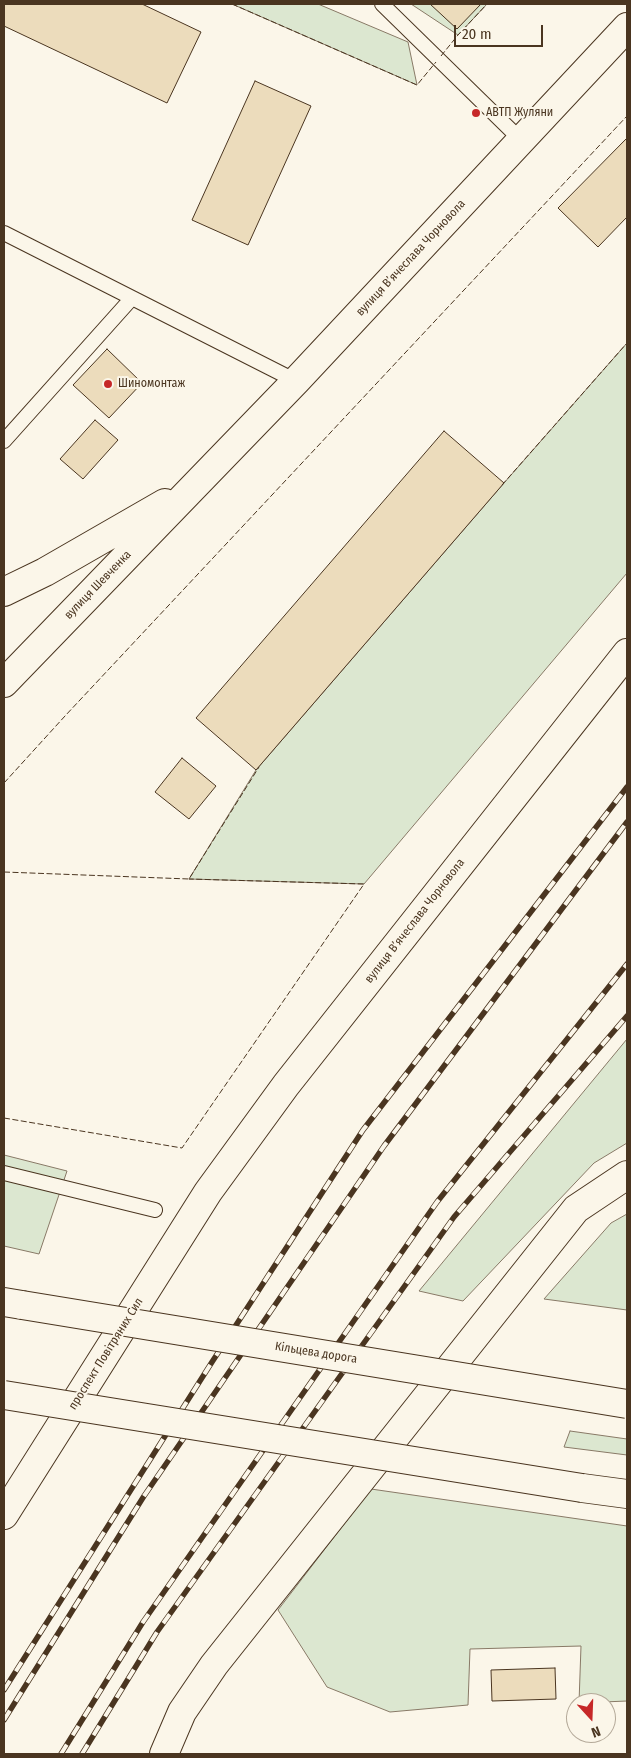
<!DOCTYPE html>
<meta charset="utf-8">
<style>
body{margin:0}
#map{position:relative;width:631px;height:1758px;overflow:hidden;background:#fbf6e9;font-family:"Fira Sans Condensed",sans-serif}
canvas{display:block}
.frame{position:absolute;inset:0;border:5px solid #4a3520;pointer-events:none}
.north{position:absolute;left:566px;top:1693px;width:50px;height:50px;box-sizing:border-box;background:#fbf6e9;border:1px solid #b4a999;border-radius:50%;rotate:160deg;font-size:14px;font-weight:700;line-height:20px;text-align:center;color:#4a3520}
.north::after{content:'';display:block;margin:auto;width:18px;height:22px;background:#c62828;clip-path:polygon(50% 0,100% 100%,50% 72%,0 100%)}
.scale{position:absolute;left:454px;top:25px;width:89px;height:22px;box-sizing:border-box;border:2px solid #4a3520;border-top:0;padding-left:6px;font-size:15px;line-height:18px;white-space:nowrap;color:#4a3520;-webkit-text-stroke:4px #fbf6e9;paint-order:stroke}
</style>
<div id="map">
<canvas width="631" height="1758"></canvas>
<div class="frame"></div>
<div class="north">N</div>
<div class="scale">20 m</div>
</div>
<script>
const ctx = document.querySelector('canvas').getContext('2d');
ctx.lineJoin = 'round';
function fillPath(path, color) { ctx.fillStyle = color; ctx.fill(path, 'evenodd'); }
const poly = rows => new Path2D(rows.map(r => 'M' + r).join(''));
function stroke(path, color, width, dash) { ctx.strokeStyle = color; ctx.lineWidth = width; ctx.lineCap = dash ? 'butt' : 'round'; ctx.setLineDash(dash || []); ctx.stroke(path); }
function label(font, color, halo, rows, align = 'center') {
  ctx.font = font + ' "Fira Sans Condensed",sans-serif'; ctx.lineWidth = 4; ctx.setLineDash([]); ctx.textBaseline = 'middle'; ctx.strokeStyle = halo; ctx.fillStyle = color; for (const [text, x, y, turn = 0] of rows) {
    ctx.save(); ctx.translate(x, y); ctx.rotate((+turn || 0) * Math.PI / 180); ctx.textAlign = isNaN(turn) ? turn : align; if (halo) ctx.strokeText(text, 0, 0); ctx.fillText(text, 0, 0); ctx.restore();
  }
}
const green = poly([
 [232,4,318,4,408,42,417,85,232,4],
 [411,4,487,4,458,35,411,4],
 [627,343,627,573,364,884,189,879,256,770,504,483,627,343],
 [627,1039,627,1143,594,1163,463,1301,419,1291,627,1039],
 [4,1155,67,1171,39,1254,4,1246,4,1155],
 [627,1214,627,1310,544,1299,611,1223,627,1214],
 [570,1431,627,1439,627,1455,564,1447,570,1431],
 [371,1489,627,1526,627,1701,579,1703,581,1646,470,1649,468,1705,390,1712,327,1687,278,1610,371,1489]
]);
fillPath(green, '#dce7d0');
stroke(green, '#887966', 1);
const building = poly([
 [4,4,142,4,201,32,167,103,4,26,4,4],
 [430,4,481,4,457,29,430,4],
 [255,81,311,106,248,245,192,220,255,81],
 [627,138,627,217,598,247,558,208,627,138],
 [107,349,142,383,109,418,73,385,107,349],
 [95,420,118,440,83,479,60,459,95,420],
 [444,431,504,483,256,770,196,718,444,431],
 [182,758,216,786,189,819,155,792,182,758],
 [555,1668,556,1699,492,1701,491,1670,555,1668]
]);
fillPath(building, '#ecdcbc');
stroke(building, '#4a3520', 1);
const service = poly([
 [382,4,522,141],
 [4,233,296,381],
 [4,441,132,298],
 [4,1173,155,1210]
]);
const primary = poly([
 [4,592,45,572,165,503],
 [4,683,296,381,627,27],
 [4,1515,208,1192,286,1085,627,653]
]);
const trunk = poly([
 [4,1302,22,1305],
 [582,1488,627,1494],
 [164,1754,182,1712,214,1665,576,1209,627,1175]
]);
stroke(service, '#4a3520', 16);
stroke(primary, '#4a3520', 30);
stroke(trunk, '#4a3520', 30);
stroke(service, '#fbf6e9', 14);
stroke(primary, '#fbf6e9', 28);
stroke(trunk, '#fbf6e9', 28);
const rail = poly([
 [4,1690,212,1362,363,1130,627,787],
 [4,1720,144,1496,384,1146,627,822],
 [61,1754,143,1622,437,1202,627,964],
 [82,1754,157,1632,454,1217,627,1016]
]);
stroke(rail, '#4a3520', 5.5);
stroke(rail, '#fbf6e9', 4, [11]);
const trunkBridge = poly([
 [22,1305,627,1404],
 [4,1395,582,1488]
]);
stroke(trunkBridge, '#4a3520', 30, []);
stroke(trunkBridge, '#fbf6e9', 28);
stroke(poly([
 [232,4,417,85,436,62],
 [441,56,458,35,487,4],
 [502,485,627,343],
 [4,783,65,716,627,116],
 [4,872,189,879,259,767],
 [4,1118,182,1148,364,884,189,879]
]), '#4a3520', 1, [6, 2.5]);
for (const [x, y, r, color] of [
 [476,113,5,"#c62828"],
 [108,384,5,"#c62828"]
]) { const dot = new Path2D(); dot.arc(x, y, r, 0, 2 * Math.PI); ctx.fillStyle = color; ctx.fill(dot); stroke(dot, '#fbf6e9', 2); }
label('12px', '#4a3520', '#fbf6e9', [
 ["АВТП Жуляни",486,113],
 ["Шиномонтаж",118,384]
], 'left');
label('12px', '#4a3520', '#fbf6e9', [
 ["вулиця Вʼячеслава Чорновола",411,258,-47],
 ["вулиця Шевченка",98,585,-46],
 ["вулиця Вʼячеслава Чорновола",415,921,-52],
 ["Кільцева дорога",316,1353,9],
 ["проспект Повітряних Сил",106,1354,-58]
]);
</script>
